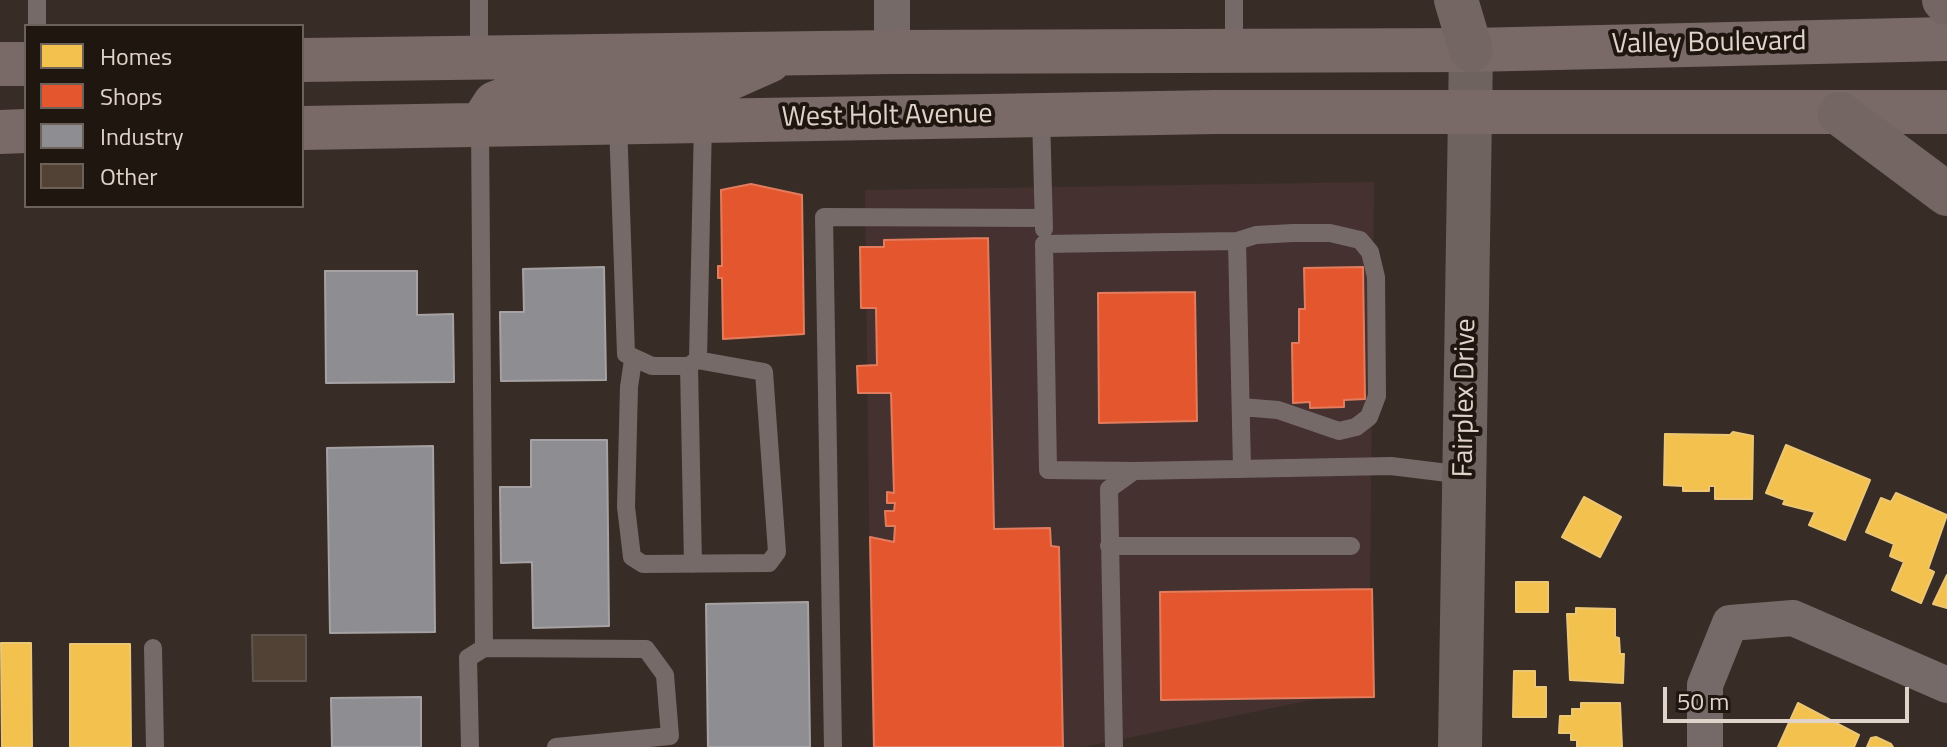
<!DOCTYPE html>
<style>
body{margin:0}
#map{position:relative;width:1947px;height:747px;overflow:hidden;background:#382d26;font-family:"Titillium Web",sans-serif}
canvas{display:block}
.legend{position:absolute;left:24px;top:24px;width:280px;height:184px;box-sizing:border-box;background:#201610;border:2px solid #6d625a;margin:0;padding:10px 14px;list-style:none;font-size:24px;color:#e0d3ca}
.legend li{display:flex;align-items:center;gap:16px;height:40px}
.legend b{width:40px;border:2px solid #6d625a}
.scale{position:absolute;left:1663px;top:687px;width:246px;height:36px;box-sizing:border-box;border:4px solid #e0d3ca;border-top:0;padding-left:10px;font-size:24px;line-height:28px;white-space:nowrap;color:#e0d3ca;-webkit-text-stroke:6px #201610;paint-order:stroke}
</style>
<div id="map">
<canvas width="1947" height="747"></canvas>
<ul class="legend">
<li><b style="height:22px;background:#f2c14e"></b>Homes</li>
<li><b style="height:22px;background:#e4572e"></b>Shops</li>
<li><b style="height:22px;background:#8d8d92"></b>Industry</li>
<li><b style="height:22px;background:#524236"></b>Other</li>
</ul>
<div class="scale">50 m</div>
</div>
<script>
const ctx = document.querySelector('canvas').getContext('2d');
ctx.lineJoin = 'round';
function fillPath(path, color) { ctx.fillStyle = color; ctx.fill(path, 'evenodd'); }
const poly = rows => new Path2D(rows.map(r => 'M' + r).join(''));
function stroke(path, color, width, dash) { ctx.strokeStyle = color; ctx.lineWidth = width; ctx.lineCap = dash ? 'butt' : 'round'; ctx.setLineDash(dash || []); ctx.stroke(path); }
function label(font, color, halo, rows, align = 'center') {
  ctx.font = font + ' "Titillium Web",sans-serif'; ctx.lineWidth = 8; ctx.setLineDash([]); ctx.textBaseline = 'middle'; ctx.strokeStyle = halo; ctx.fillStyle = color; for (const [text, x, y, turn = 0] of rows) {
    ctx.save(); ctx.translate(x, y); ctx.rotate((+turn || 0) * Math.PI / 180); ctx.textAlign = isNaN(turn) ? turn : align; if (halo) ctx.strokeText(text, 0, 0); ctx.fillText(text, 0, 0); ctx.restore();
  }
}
fillPath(poly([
 [1374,182,1369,688,1084,747,872,747,865,190]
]), '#45312f');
const homes = poly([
 [1733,432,1753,436,1752,499,1715,499,1715,486,1709,486,1709,491,1683,491,1683,486,1664,485,1665,434,1730,435,1733,432],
 [1786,445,1870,480,1845,540,1809,525,1815,512,1783,504,1785,500,1766,493,1786,445],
 [1896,493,1947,515,1928,569,1934,572,1921,603,1892,590,1904,562,1890,556,1894,544,1866,532,1881,498,1891,502,1896,493],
 [1584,497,1621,517,1600,557,1562,537,1584,497],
 [1947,575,1947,608,1933,604,1947,575],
 [1516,582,1548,582,1548,612,1516,612,1516,582],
 [1576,608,1615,609,1615,637,1619,638,1620,654,1624,654,1623,683,1570,680,1567,614,1576,614,1576,608],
 [1,643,31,643,32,747,2,747,1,643],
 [70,644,130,644,131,747,70,747,70,644],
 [1514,671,1535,671,1535,687,1546,687,1546,717,1513,717,1514,671],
 [1581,703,1620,703,1622,747,1577,747,1577,740,1571,740,1571,733,1559,733,1560,716,1572,716,1572,709,1581,709,1581,703],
 [1798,703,1859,735,1854,747,1778,747,1798,703],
 [1876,737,1891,744,1893,747,1867,747,1871,738,1876,737]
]);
fillPath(homes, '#f2c14e');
stroke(homes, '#edc673', 2);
const shops = poly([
 [751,184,802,195,804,334,723,339,722,278,718,278,718,266,722,266,721,190,751,184],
 [988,238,994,529,1050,528,1051,546,1059,547,1063,747,874,747,870,537,894,542,895,526,886,526,885,511,894,511,895,503,887,503,887,492,894,493,891,393,858,393,857,366,877,365,876,308,861,308,860,247,884,247,884,240,988,238],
 [1363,267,1365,399,1344,400,1344,407,1310,408,1310,402,1293,403,1292,343,1299,343,1299,309,1305,309,1304,268,1363,267],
 [1195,292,1197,421,1099,423,1098,293,1195,292],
 [1372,589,1374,697,1161,700,1160,592,1372,589]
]);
fillPath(shops, '#e4572e');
stroke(shops, '#e37c5d', 2);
const industry = poly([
 [604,267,606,380,501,381,500,312,524,312,523,269,604,267],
 [325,271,417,271,417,315,453,314,454,382,326,383,325,271],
 [531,440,607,440,609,626,533,628,532,562,501,563,500,487,531,487,531,440],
 [433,446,435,632,330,633,327,448,433,446],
 [808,602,810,747,708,747,706,604,808,602],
 [421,697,421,747,332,747,331,698,421,697]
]);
fillPath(industry, '#8d8d92');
stroke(industry, '#a6a2a3', 2);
const building = poly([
 [252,635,306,635,306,681,253,681,252,635]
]);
fillPath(building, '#524236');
stroke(building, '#5e554f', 2);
stroke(poly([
 [479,0,479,57],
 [37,26,37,0],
 [1234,51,1234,0],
 [1041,115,1044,229],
 [618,123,626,354,652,366,689,366,698,359,703,121],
 [480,126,484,648],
 [1237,241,1256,235,1293,233,1330,233,1360,240,1370,252,1376,277,1377,396,1369,417,1356,427,1339,431,1278,410,1241,407],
 [633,360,629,387,626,507,632,557,643,564,769,563,777,552,764,372,697,360],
 [689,366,693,564],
 [1137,471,1048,470,1044,244,1237,241,1242,469],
 [1109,546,1351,546],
 [153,648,155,747],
 [470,747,468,658,484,648,646,649,665,675,670,736,556,747],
 [833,747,824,217,1043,218],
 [1114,747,1109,489,1134,471,1391,466,1464,475]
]), '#766a69', 18);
stroke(poly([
 [892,0,892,52],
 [1705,747,1705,685,1730,623,1793,618,1947,685]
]), '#766a69', 36);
stroke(poly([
 [1460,747,1471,50]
]), '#6f6360', 44);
stroke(poly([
 [302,60,892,52,1471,50,1947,39],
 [0,64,26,64],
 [480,126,495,103,527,91,706,89,769,61],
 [302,128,1215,112,1947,112],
 [0,132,26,131]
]), '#796967', 44);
stroke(poly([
 [1456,0,1471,50],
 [1944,0,1947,3],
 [1840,114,1947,194]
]), '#746662', 44);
label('28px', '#e0d3ca', '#201610', [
 ["Valley Boulevard",1709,44,-1],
 ["West Holt Avenue",887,117,-1],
 ["Fairplex Drive",1466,398,-89]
]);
</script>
